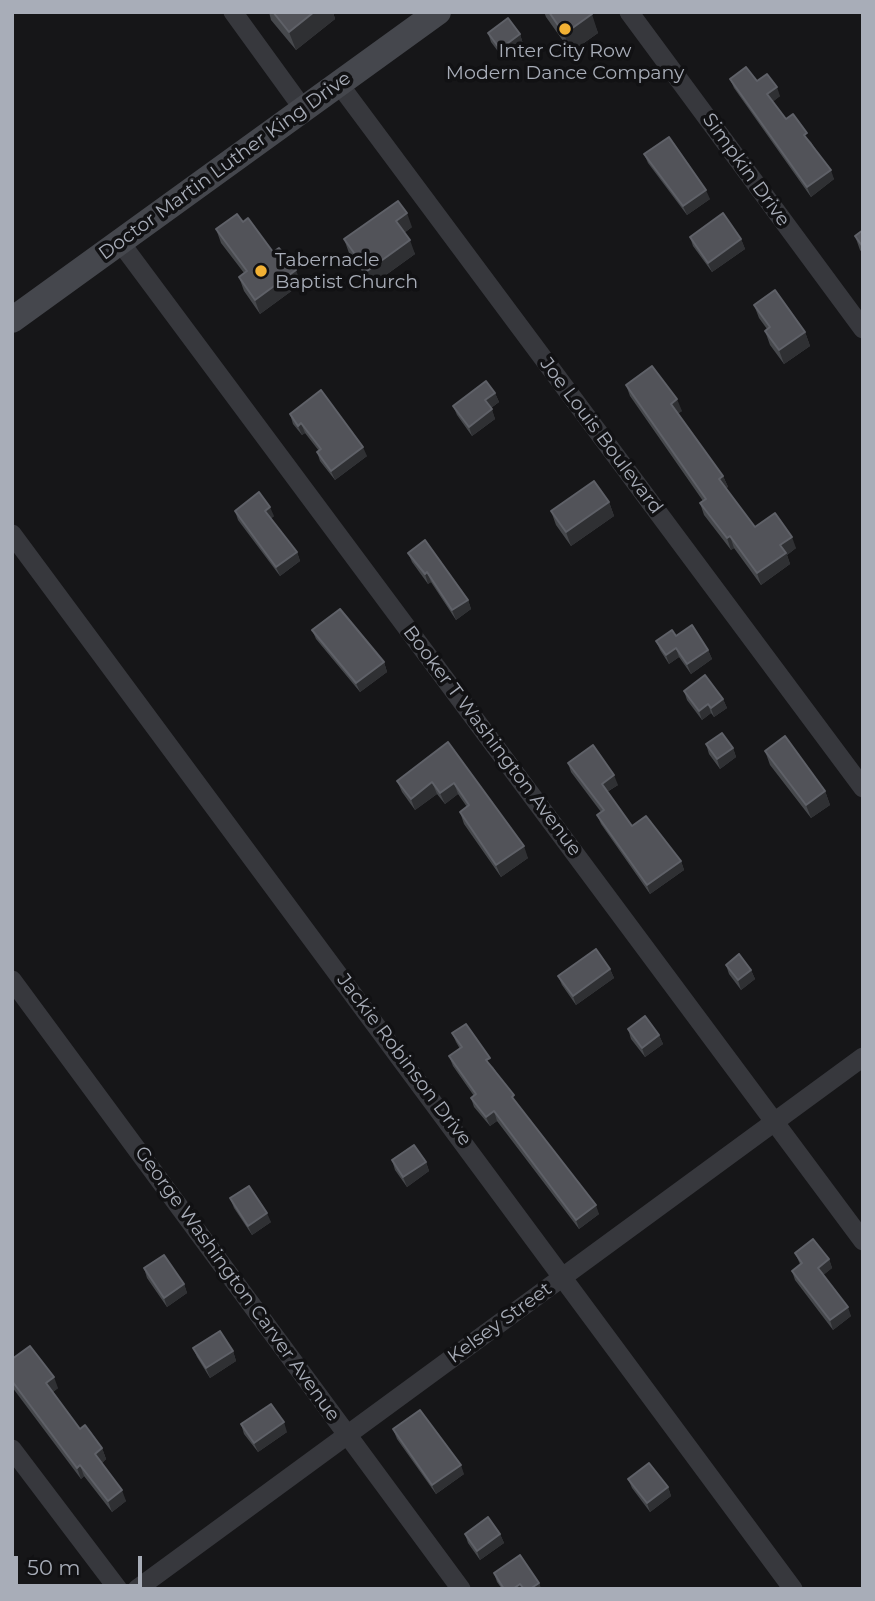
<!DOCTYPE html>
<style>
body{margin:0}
#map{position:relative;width:875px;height:1601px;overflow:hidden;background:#161618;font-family:Montserrat,sans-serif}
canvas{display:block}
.frame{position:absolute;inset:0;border:14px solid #a8adb8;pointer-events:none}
.scale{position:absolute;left:14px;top:1556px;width:128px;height:32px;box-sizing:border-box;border:4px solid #a8adb8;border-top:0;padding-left:9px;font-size:21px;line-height:24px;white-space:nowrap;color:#a8adb8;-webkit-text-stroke:5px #111113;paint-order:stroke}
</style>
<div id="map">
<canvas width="875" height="1601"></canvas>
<div class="frame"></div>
<div class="scale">50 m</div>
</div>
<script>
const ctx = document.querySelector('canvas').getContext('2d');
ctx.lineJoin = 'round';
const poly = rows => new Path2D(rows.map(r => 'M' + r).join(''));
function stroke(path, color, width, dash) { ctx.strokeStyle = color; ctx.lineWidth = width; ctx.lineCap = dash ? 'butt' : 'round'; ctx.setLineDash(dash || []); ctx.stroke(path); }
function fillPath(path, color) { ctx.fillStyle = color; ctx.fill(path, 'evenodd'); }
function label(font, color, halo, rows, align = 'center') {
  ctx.font = font + ' Montserrat,sans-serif'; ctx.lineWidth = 7; ctx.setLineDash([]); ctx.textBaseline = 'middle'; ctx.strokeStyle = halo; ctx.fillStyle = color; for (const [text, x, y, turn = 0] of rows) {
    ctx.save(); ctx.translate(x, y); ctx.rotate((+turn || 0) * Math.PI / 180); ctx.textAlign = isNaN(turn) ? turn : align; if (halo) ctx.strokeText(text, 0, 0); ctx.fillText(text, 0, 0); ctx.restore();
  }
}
stroke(poly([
 [233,12,304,110],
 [629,12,863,329],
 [339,84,863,788],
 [120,242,863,1241],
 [12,534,793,1589],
 [12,980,461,1589],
 [12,1449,118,1589],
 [137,1589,863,1057]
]), '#37383d', 19);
stroke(poly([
 [12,320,438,12]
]), '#45474d', 26);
fillPath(poly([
 [269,12,333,12,335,19,296,50,271,20],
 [544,12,590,12,598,33,571,52,546,17],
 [488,33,520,34,523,44,503,58,491,42],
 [730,79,757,81,780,96,772,102,786,119,811,142,834,179,811,197,734,88],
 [644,154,710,199,687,215,648,163],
 [243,222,273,252,301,284,260,314,244,291,239,277,244,273,221,243,216,229],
 [412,227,404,233,415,254,372,285,349,253,344,239],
 [863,230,863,254,860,250,855,236],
 [690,237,741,239,745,249,712,272,693,246],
 [754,305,805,332,810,346,784,364,770,345,765,331,767,329,759,318],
 [626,385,682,411,678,413,723,476,728,487,726,488,755,527,796,548,787,555,790,564,761,585,734,548,731,550,704,515,700,503,703,501,630,396],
 [495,393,499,402,491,408,495,419,472,436,457,415,453,406],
 [290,414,367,456,335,480,320,461,317,452,319,451,305,433,302,435,293,424],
 [609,502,614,516,571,546,556,525,551,511],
 [235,511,274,516,270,519,297,552,300,561,280,576,238,520],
 [408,553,468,600,471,609,456,620,431,582,428,584,412,562],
 [312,630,384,662,387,672,360,692,316,639],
 [676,636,708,650,712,659,691,674,679,657,669,664,660,650,656,641],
 [684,691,723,699,727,708,714,717,711,713,702,720,687,700],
 [448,742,528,858,501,877,464,824,460,812,467,807,458,794,445,804,437,794,415,810,402,792,397,781],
 [706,744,733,748,736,757,720,769,709,754],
 [765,751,825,791,830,805,811,818,770,765],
 [568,763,618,785,607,792,632,826,681,861,684,870,650,894,601,824,597,815,601,812,571,772],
 [726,965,751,970,755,979,741,990,729,974],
 [610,969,614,978,576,1005,562,985,558,976],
 [628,1029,659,1035,663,1044,645,1057,631,1039],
 [452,1033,493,1067,517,1104,599,1214,579,1229,497,1121,490,1126,474,1107,471,1098,474,1096,453,1066,449,1056,460,1049,456,1042],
 [392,1160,426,1162,429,1171,407,1187,395,1170],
 [230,1198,271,1222,252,1235,234,1208],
 [795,1253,829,1259,832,1268,823,1275,851,1316,833,1330,795,1280,792,1271,800,1264],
 [144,1268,184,1284,187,1293,167,1307,147,1278],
 [193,1348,233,1351,236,1361,210,1378,197,1357],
 [12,1359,58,1388,53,1392,80,1429,102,1448,106,1459,102,1463,126,1501,112,1512,84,1476,81,1479,12,1387],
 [241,1424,287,1432,258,1452,244,1434],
 [393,1429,464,1474,436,1494,397,1439],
 [628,1479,668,1487,671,1496,650,1512,632,1488],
 [465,1534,500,1534,504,1543,480,1560,468,1543],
 [494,1573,539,1583,541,1589,502,1589,497,1582]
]), '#47494d');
fillPath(poly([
 [314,12,333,12,335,19,296,50,289,32],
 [592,14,598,33,571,52,564,34],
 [520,34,523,44,503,58,500,49],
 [777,87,780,96,770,104,767,94],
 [831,170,834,179,811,197,807,187],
 [706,190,710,199,687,215,683,206],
 [407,213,412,227,401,235,396,221],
 [741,239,745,249,712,272,708,263],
 [410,240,415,254,372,285,367,271],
 [296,270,301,284,260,314,255,300],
 [805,332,810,346,784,364,779,350],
 [495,393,499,402,488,410,485,400],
 [677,399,682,411,675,416,671,404],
 [492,409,495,419,472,436,469,427],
 [301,423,305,433,302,435,298,426],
 [363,447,367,456,335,480,331,471],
 [723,476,728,487,723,490,719,479],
 [609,502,614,516,571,546,566,532],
 [270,507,274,516,268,521,265,511],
 [730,536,734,548,731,550,727,538],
 [792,537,796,548,787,555,790,564,761,585,757,573,780,545],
 [297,552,300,561,280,576,276,567],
 [427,572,431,582,428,584,425,574],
 [468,600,471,609,456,620,452,610],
 [676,648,679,657,669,664,666,655],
 [708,650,712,659,691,674,687,664],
 [384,662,387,672,360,692,356,683],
 [723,699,727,708,714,717,711,708],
 [708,704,711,713,702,720,699,711],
 [733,748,736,757,720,769,717,759],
 [614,775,618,785,605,793,602,784],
 [432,782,437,794,415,810,411,799],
 [454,783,458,794,445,804,440,793],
 [825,791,830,805,811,818,806,805],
 [524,846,528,858,501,877,496,865],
 [681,861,684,870,650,894,647,885],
 [610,969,614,978,576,1005,573,996],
 [751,970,755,979,741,990,738,980],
 [659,1035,663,1044,645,1057,642,1048],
 [494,1111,497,1121,490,1126,486,1117],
 [426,1162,429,1171,407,1187,403,1177],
 [596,1205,599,1214,579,1229,576,1220],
 [267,1213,271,1222,252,1235,248,1226],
 [829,1259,832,1268,821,1277,818,1268],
 [184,1284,187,1293,167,1307,164,1298],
 [848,1307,851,1316,833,1330,830,1320],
 [233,1351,236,1361,210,1378,206,1368],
 [54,1377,58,1388,50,1394,46,1383],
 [284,1422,287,1432,258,1452,254,1443],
 [102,1448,106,1459,99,1465,95,1454],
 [80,1465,84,1476,81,1479,77,1468],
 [461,1465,464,1474,436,1494,432,1485],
 [668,1487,671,1496,650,1512,647,1503],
 [122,1490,126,1501,112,1512,108,1501],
 [500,1534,504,1543,480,1560,477,1551],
 [539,1583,541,1589,530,1589],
 [520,1584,522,1589,513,1589]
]), '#2f3033');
const building = poly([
 [273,12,314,12,289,32,273,12],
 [549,12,590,12,592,14,564,34,549,12],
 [508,18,520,34,500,49,488,33,508,18],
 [746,67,757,81,767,74,777,87,767,94,786,119,793,114,807,133,804,135,831,170,807,187,730,79,746,67],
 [669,137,706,190,683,206,644,154,669,137],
 [398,201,407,213,396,221,410,240,367,271,344,239,398,201],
 [723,213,741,239,708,263,690,237,723,213],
 [237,214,243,222,248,218,273,252,279,248,296,270,255,300,239,277,247,271,216,229,237,214],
 [863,230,863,247,855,236,863,230],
 [775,290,805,332,779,350,765,331,770,327,754,305,775,290],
 [652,366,677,399,671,404,723,476,719,479,755,527,775,513,792,537,780,545,786,553,757,573,730,536,727,538,700,503,706,499,626,385,652,366],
 [486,381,495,393,485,400,492,409,469,427,453,406,486,381],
 [321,390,363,447,331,471,317,452,321,449,301,423,298,426,290,414,321,390],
 [594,481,609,502,566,532,551,511,594,481],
 [259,492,270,507,265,511,297,552,276,567,235,511,259,492],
 [425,540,468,600,452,610,427,572,425,574,408,553,425,540],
 [340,609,384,662,356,683,312,630,340,609],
 [692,625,708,650,687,664,676,648,666,655,656,641,672,630,676,636,692,625],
 [705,675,723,699,711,708,708,704,699,711,684,691,705,675],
 [722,733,733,748,717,759,706,744,722,733],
 [785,736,825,791,806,805,765,751,785,736],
 [448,742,524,846,496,865,460,812,469,805,454,783,440,793,432,782,411,799,397,781,448,742],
 [593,745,614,775,602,784,632,826,646,816,681,861,647,885,597,815,604,810,568,763,593,745],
 [596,949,610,969,573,996,558,976,596,949],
 [739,954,751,970,738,980,726,965,739,954],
 [645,1016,659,1035,642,1048,628,1029,645,1016],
 [466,1024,490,1058,486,1060,514,1095,512,1097,596,1205,576,1220,494,1111,486,1117,471,1098,476,1094,449,1056,462,1047,452,1033,466,1024],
 [414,1145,426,1162,403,1177,392,1160,414,1145],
 [249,1186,267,1213,248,1226,230,1198,249,1186],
 [813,1239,829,1259,818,1268,848,1307,830,1320,792,1271,802,1263,795,1253,813,1239],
 [164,1255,184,1284,164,1298,144,1268,164,1255],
 [220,1331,233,1351,206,1368,193,1348,220,1331],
 [30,1346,54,1377,46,1383,80,1429,85,1425,102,1448,95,1454,122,1490,108,1501,80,1465,77,1468,12,1381,12,1359,30,1346],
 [271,1404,284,1422,254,1443,241,1424,271,1404],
 [420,1410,461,1465,432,1485,393,1429,420,1410],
 [649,1463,668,1487,647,1503,628,1479,649,1463],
 [488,1517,500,1534,477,1551,465,1534,488,1517],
 [520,1555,539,1583,530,1589,524,1589,520,1584,513,1589,504,1589,494,1573,520,1555]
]);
fillPath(building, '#525359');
stroke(building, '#5f6168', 2);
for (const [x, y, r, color] of [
 [565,29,7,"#f2b134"],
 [261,271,7,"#f2b134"]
]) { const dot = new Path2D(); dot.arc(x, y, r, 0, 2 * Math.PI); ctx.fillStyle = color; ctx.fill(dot); stroke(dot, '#111113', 2.5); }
label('19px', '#a8adb8', '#111113', [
 ["Inter City Row",565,51],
 ["Modern Dance Company",565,73],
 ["Tabernacle",275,260,"left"],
 ["Baptist Church",275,282,"left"]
]);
label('19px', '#a8adb8', '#111113', [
 ["Doctor Martin Luther King Drive",225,166,-36],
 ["Simpkin Drive",746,170,54],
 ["Joe Louis Boulevard",601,436,53],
 ["Booker T Washington Avenue",492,741,53],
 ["Jackie Robinson Drive",404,1060,53],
 ["George Washington Carver Avenue",237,1284,54],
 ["Kelsey Street",500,1323,-36]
]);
</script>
